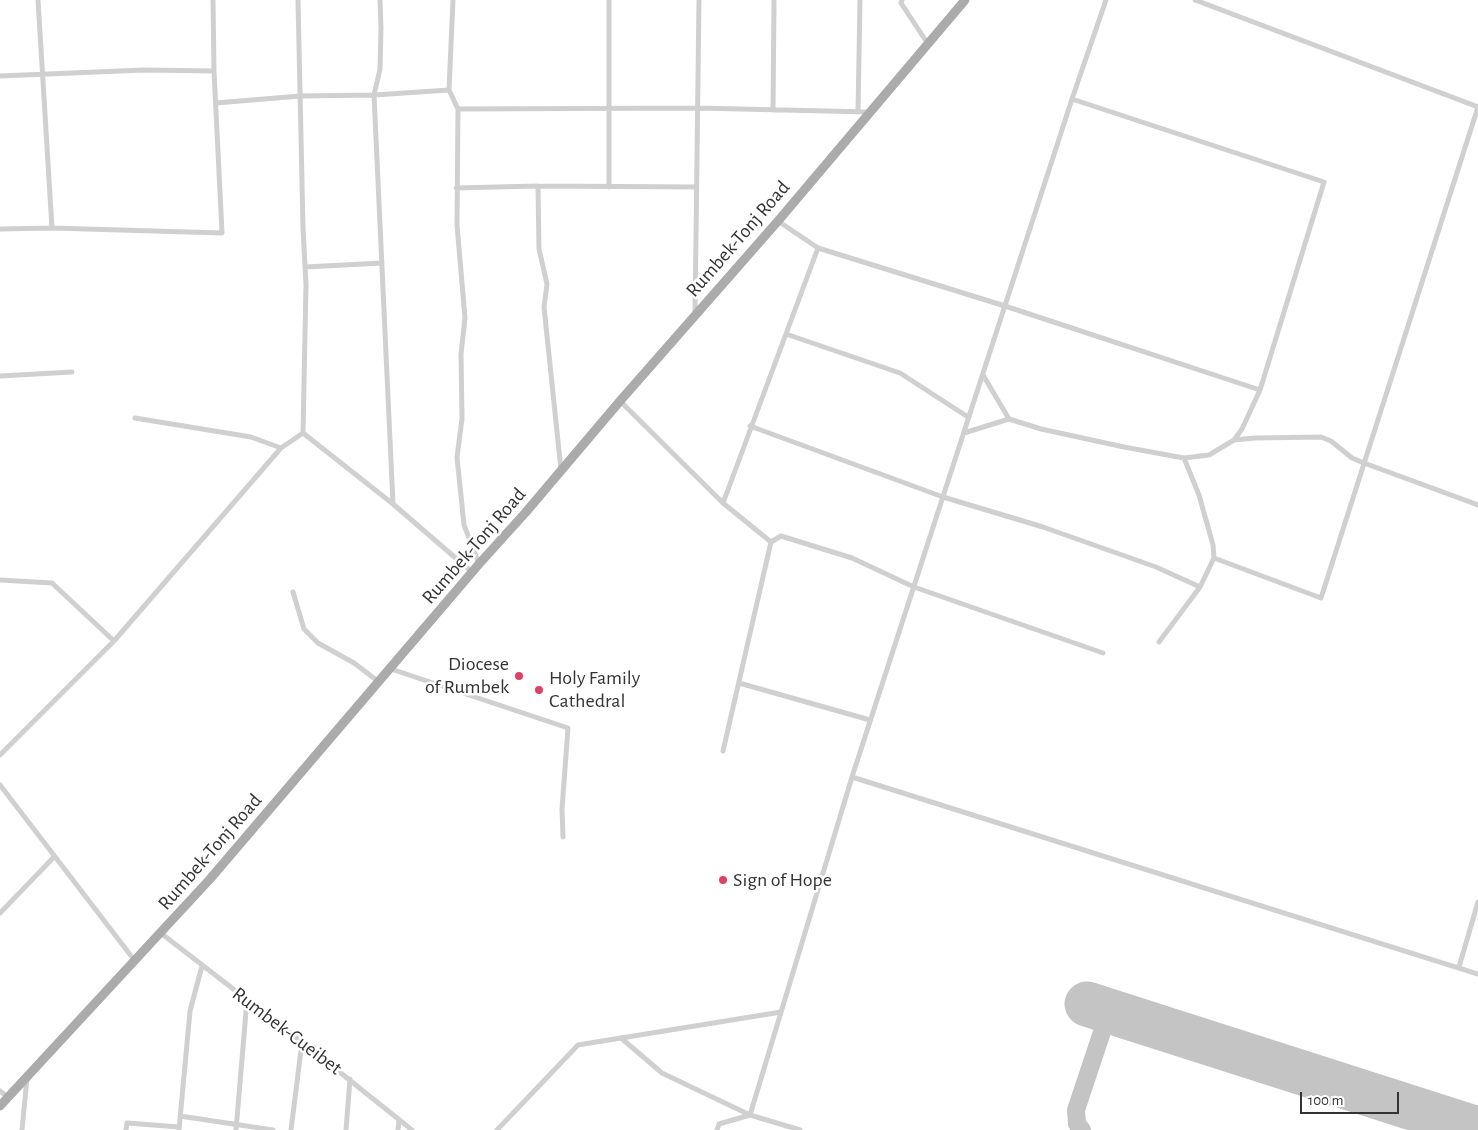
<!DOCTYPE html>
<style>
body{margin:0}
#map{position:relative;width:1478px;height:1130px;overflow:hidden;background:#fff;font-family:"Alegreya Sans",sans-serif}
canvas{display:block}
.scale{position:absolute;left:1300px;top:1092px;width:99px;height:22px;box-sizing:border-box;border:2px solid #333;border-top:0;padding-left:6px;font-size:15px;line-height:18px;white-space:nowrap;color:#333;-webkit-text-stroke:4px #fff;paint-order:stroke}
</style>
<div id="map">
<canvas width="1478" height="1130"></canvas>
<div class="scale">100 m</div>
</div>
<script>
const ctx = document.querySelector('canvas').getContext('2d');
ctx.lineJoin = 'round';
const poly = rows => new Path2D(rows.map(r => 'M' + r).join(''));
function stroke(path, color, width, dash) { ctx.strokeStyle = color; ctx.lineWidth = width; ctx.lineCap = dash ? 'butt' : 'round'; ctx.setLineDash(dash || []); ctx.stroke(path); }
function label(font, color, halo, rows, align = 'center') {
  ctx.font = font + ' "Alegreya Sans",sans-serif'; ctx.lineWidth = 5; ctx.setLineDash([]); ctx.textBaseline = 'middle'; ctx.strokeStyle = halo; ctx.fillStyle = color; for (const [text, x, y, turn = 0] of rows) {
    ctx.save(); ctx.translate(x, y); ctx.rotate((+turn || 0) * Math.PI / 180); ctx.textAlign = isNaN(turn) ? turn : align; if (halo) ctx.strokeText(text, 0, 0); ctx.fillText(text, 0, 0); ctx.restore();
  }
}
stroke(poly([
 [1082,1130,1077,1124,1076,1110,1109,1011]
]), '#c4c4c4', 18);
stroke(poly([
 [1087,1004,1478,1129]
]), '#c4c4c4', 45);
stroke(poly([
 [38,0,52,228],
 [380,0,381,28,380,69,374,95,393,504,473,573],
 [453,0,449,90,458,109,457,225,465,318,461,354,462,419,457,457,464,525,479,564],
 [609,0,609,187],
 [902,0,901,3,928,44],
 [1195,0,1478,107],
 [0,76,144,70,214,71],
 [216,103,300,96,374,95,449,90],
 [458,109,697,108,870,112],
 [773,110,774,0],
 [858,112,860,0],
 [538,186,696,187],
 [456,188,538,186,539,249,547,284,544,307,561,470],
 [778,221,818,248,1005,306,1260,390,1324,182,1072,99],
 [0,229,52,228,222,233,214,71,213,0],
 [305,267,382,263],
 [695,315,699,0],
 [786,334,900,373,968,417],
 [983,375,1009,419,1041,429,1124,447,1184,458],
 [0,376,72,372],
 [620,401,723,503,771,542,723,751],
 [135,418,251,437,281,448],
 [750,426,943,497,1043,527,1156,567,1200,587],
 [303,433,393,504],
 [964,433,1009,419],
 [1234,440,1255,438,1321,437,1331,441,1352,458,1364,463,1478,505],
 [723,503,818,248],
 [771,542,781,536,852,558,914,587,1103,653],
 [1214,558,1213,545,1199,495,1184,458,1209,455,1234,440,1242,429,1260,390],
 [0,580,52,583,114,641],
 [293,592,304,629,318,643,354,663,379,682],
 [1159,642,1200,587,1214,558,1321,598,1478,107],
 [391,669,568,728,562,809,563,837],
 [739,683,870,720],
 [0,755,114,641,281,448,303,433,306,285,303,228,298,0],
 [852,777,1478,974],
 [0,785,135,961],
 [0,913,54,857],
 [162,934,302,1042,412,1130],
 [1459,967,1478,902],
 [621,1038,662,1073,750,1115,800,1130],
 [0,1091,8,1097],
 [750,1115,852,777,1072,99,1106,0],
 [180,1116,273,1130],
 [22,1130,27,1078],
 [126,1130,127,1123,179,1127],
 [179,1130,190,1011,202,966],
 [236,1130,247,1000],
 [291,1130,302,1042],
 [346,1130,350,1079],
 [398,1130,399,1120],
 [497,1130,578,1045,781,1012],
 [717,1130,719,1124,750,1115]
]), '#d0d0d0', 5);
stroke(poly([
 [0,1106,210,879,479,564,526,512,620,401,778,221,965,0]
]), '#ababab', 9);
for (const [x, y, r, color] of [
 [519,676,5,"#de4163"],
 [539,690,5,"#de4163"],
 [723,880,5,"#de4163"]
]) { const dot = new Path2D(); dot.arc(x, y, r, 0, 2 * Math.PI); ctx.fillStyle = color; ctx.fill(dot); stroke(dot, '#fff', 2); }
label('20px', '#333', '#fff', [
 ["Rumbek-Tonj Road",738,239,-49],
 ["Rumbek-Tonj Road",474,546,-49],
 ["Rumbek-Tonj Road",210,852,-49],
 ["Rumbek-Cueibet",287,1031,37]
]);
label('20px', '#333', '#fff', [
 ["Diocese",509,664,"right"],
 ["of Rumbek",509,687,"right"],
 ["Holy Family",549,678],
 ["Cathedral",549,701],
 ["Sign of Hope",733,880]
], 'left');
</script>
